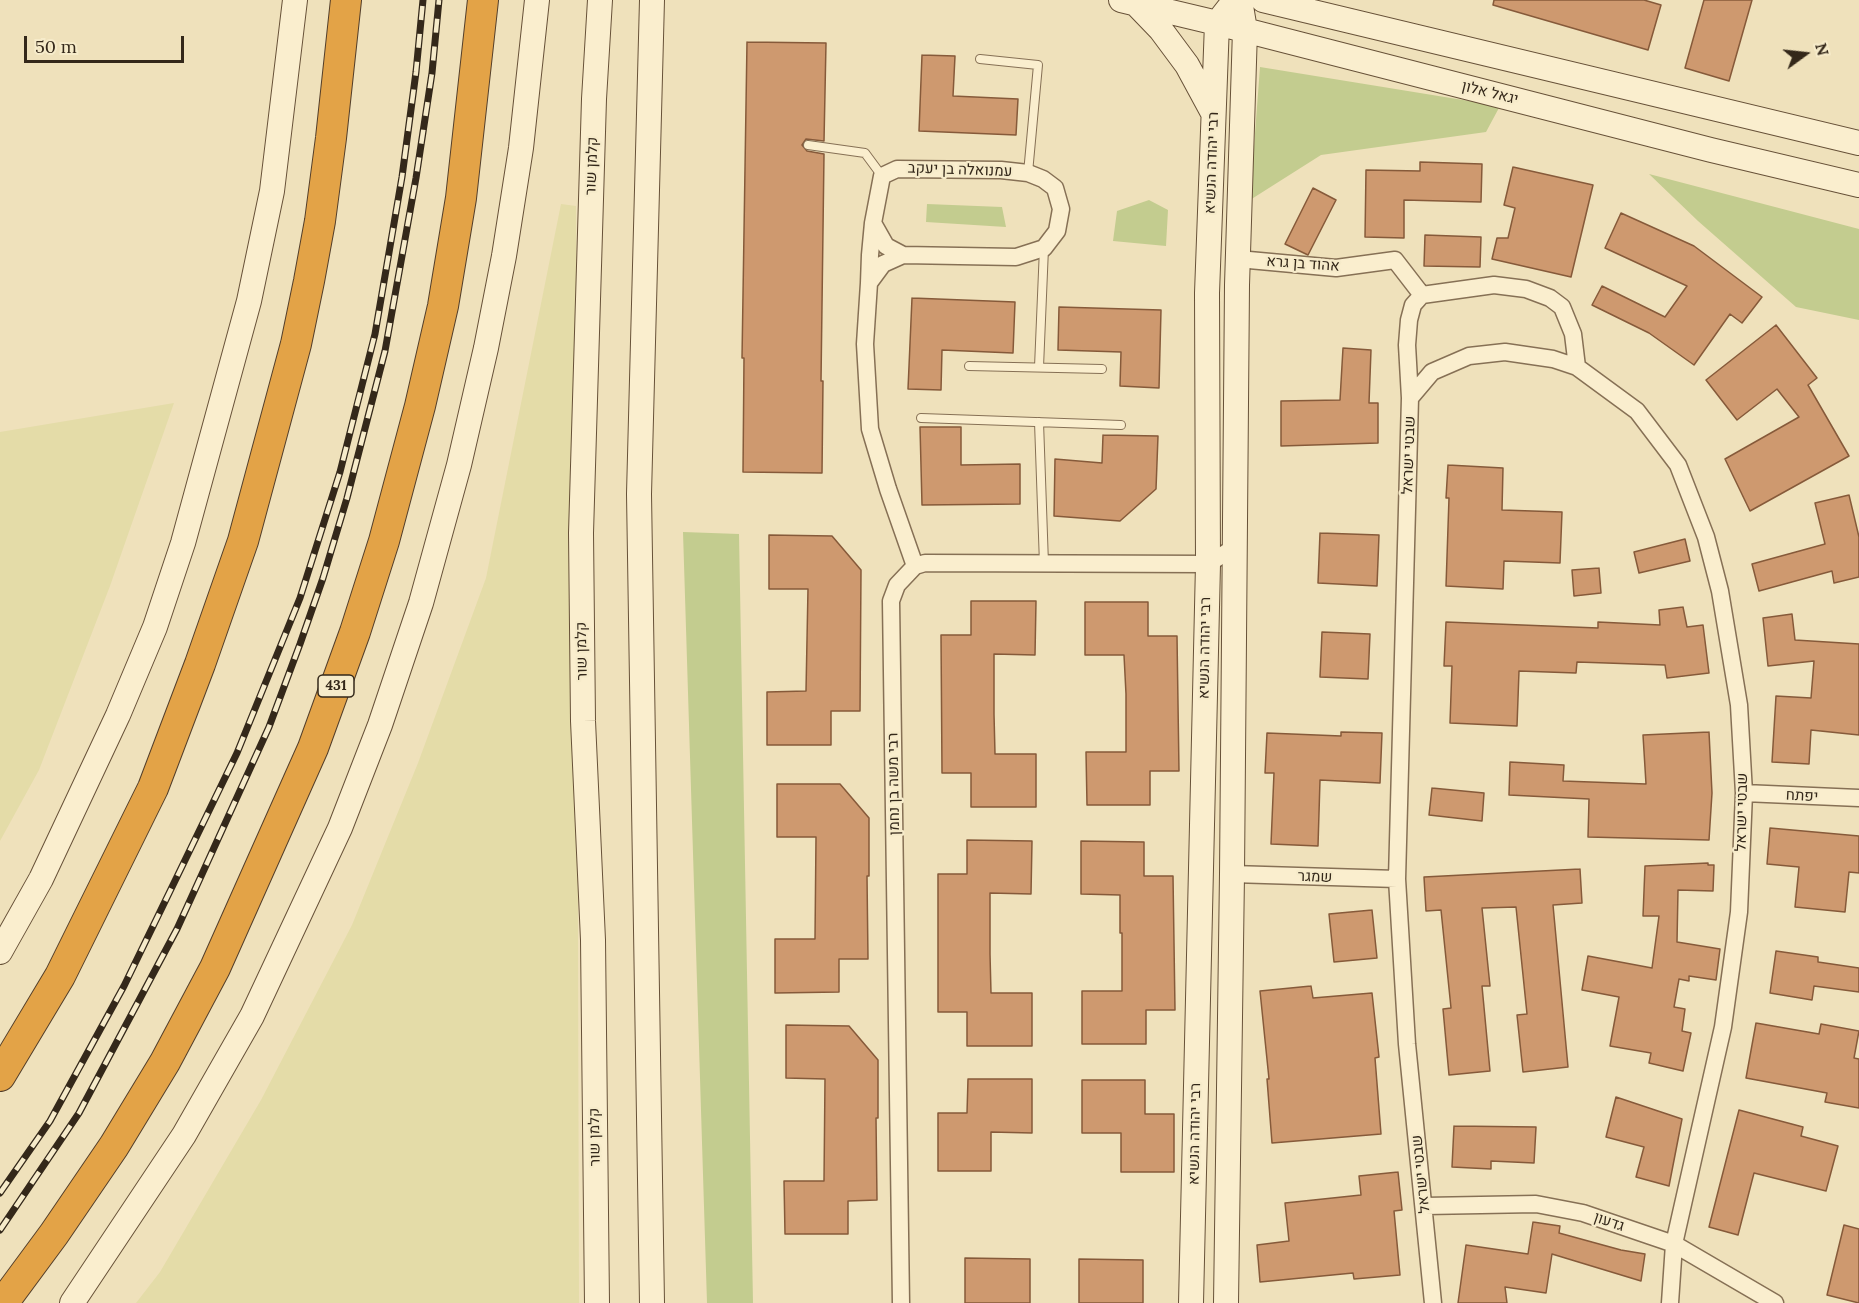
<!DOCTYPE html>
<meta charset="utf-8">
<style>
body{margin:0}
#map{position:relative;width:1859px;height:1303px;overflow:hidden;background:#efe1bb;font-family:Lora,serif}
canvas{display:block}
.north{position:absolute;left:1775px;top:24px;width:60px;height:60px;-webkit-text-stroke:4px #f6ebca;paint-order:stroke;rotate:75deg;font-size:16px;font-weight:700;line-height:24px;text-align:center;color:#34281a}
.north::after{content:'';display:block;margin:auto;width:21px;height:27px;background:#34281a;clip-path:polygon(50% 0,100% 100%,50% 72%,0 100%)}
.scale{position:absolute;left:24px;top:36px;width:160px;height:27px;box-sizing:border-box;border:3px solid #34281a;border-top:0;padding-left:8px;font-size:18px;line-height:21px;white-space:nowrap;color:#34281a;-webkit-text-stroke:4px #f6ebca;paint-order:stroke}
</style>
<div id="map">
<canvas width="1859" height="1303"></canvas>
<div class="north">N</div>
<div class="scale">50 m</div>
</div>
<script>
const ctx = document.querySelector('canvas').getContext('2d');
ctx.lineJoin = 'round';
function fillPath(path, color) { ctx.fillStyle = color; ctx.fill(path, 'evenodd'); }
const poly = rows => new Path2D(rows.map(r => 'M' + r).join(''));
function stroke(path, color, width, dash) { ctx.strokeStyle = color; ctx.lineWidth = width; ctx.lineCap = dash ? 'butt' : 'round'; ctx.setLineDash(dash || []); ctx.stroke(path); }
function label(font, color, halo, rows, align = 'center') {
  ctx.font = font + ' Lora,Heebo,serif'; ctx.lineWidth = 4.5; ctx.setLineDash([]); ctx.textBaseline = 'middle'; ctx.strokeStyle = halo; ctx.fillStyle = color; for (const [text, x, y, turn = 0] of rows) {
    ctx.save(); ctx.translate(x, y); ctx.rotate((+turn || 0) * Math.PI / 180); ctx.textAlign = isNaN(turn) ? turn : align; if (halo) ctx.strokeText(text, 0, 0); ctx.fillText(text, 0, 0); ctx.restore();
  }
}
fillPath(poly([
 [561,204,576,206,579,1303,136,1303,160,1272,261,1100,352,925,418,763,486,578],
 [174,403,110,586,39,770,0,841,0,432]
]), '#e4dca8');
fillPath(poly([
 [1260,67,1500,106,1486,132,1321,155,1250,200],
 [1649,174,1859,229,1859,320,1796,307,1698,221],
 [1149,200,1168,210,1166,246,1113,241,1117,211],
 [927,204,1002,207,1006,227,926,222],
 [683,532,739,534,753,1303,707,1303]
]), '#c3cc8f');
const building = poly([
 [1494,0,1644,0,1661,5,1648,50,1493,5,1494,0],
 [1704,0,1752,0,1729,81,1685,68,1704,0],
 [747,42,826,43,824,141,806,139,802,145,807,151,824,154,821,381,823,381,822,473,743,472,744,358,742,358,747,42],
 [922,55,955,56,953,96,1018,99,1016,135,919,131,922,55],
 [1420,162,1482,164,1481,202,1404,200,1404,238,1365,237,1366,170,1420,171,1420,162],
 [1513,167,1593,185,1571,277,1492,259,1497,238,1508,238,1515,208,1504,205,1513,167],
 [1313,188,1336,200,1308,255,1285,244,1313,188],
 [1621,213,1694,246,1762,297,1742,323,1730,314,1694,365,1649,333,1592,305,1602,286,1665,317,1687,286,1605,248,1621,213],
 [1425,235,1481,237,1480,267,1424,266,1425,235],
 [912,298,1015,302,1013,353,942,350,941,390,908,389,912,298],
 [1059,307,1161,310,1159,388,1120,386,1121,352,1058,350,1059,307],
 [1776,325,1817,378,1808,385,1849,456,1750,511,1725,459,1799,417,1777,389,1737,420,1706,380,1776,325],
 [1343,348,1371,350,1369,403,1378,403,1378,443,1281,446,1281,401,1340,400,1343,348],
 [920,427,961,427,961,465,1020,464,1020,504,922,505,920,427],
 [1103,435,1158,436,1156,489,1120,521,1054,516,1055,459,1102,463,1103,435],
 [1448,465,1503,468,1502,510,1562,512,1560,563,1504,561,1503,589,1446,586,1449,498,1446,498,1448,465],
 [1849,495,1859,537,1859,577,1834,583,1832,571,1759,591,1752,564,1825,544,1815,503,1849,495],
 [1320,533,1379,535,1377,586,1318,583,1320,533],
 [769,535,832,536,861,570,860,711,831,711,831,745,767,745,767,692,806,691,808,589,769,589,769,535],
 [1685,539,1690,561,1639,573,1634,552,1685,539],
 [1599,568,1601,593,1574,596,1572,570,1599,568],
 [971,601,1036,601,1035,655,994,654,994,714,995,754,1036,754,1036,807,971,807,971,773,942,773,941,635,971,635,971,601],
 [1085,602,1148,602,1148,636,1177,636,1179,771,1150,771,1150,805,1087,805,1086,752,1126,752,1126,694,1124,655,1085,655,1085,602],
 [1683,607,1687,627,1703,625,1709,673,1667,678,1665,665,1577,662,1576,673,1519,671,1517,726,1450,723,1452,666,1444,666,1446,622,1598,628,1598,622,1660,625,1659,610,1683,607],
 [1792,614,1795,640,1859,644,1859,735,1811,730,1809,764,1772,762,1776,696,1811,698,1814,661,1768,666,1763,618,1792,614],
 [1322,632,1370,634,1368,679,1320,677,1322,632],
 [1341,732,1382,733,1380,783,1320,780,1318,846,1271,844,1274,773,1265,773,1267,733,1341,736,1341,732],
 [1709,732,1712,793,1709,840,1588,837,1589,799,1509,795,1510,762,1564,765,1563,781,1646,784,1643,735,1709,732],
 [777,784,840,784,869,818,869,876,867,876,868,959,839,959,839,992,775,993,775,939,815,939,816,837,777,837,777,784],
 [1432,788,1484,793,1482,821,1429,815,1432,788],
 [1770,828,1859,836,1859,873,1849,872,1845,912,1795,907,1799,867,1767,864,1770,828],
 [967,840,1032,841,1031,894,990,893,990,954,991,993,1032,993,1032,1046,967,1046,967,1012,938,1012,938,874,967,874,967,840],
 [1081,841,1144,842,1144,876,1173,876,1175,1010,1146,1010,1146,1044,1082,1044,1082,991,1122,991,1122,933,1120,933,1120,895,1081,894,1081,841],
 [1708,863,1708,865,1714,865,1713,891,1678,890,1677,942,1720,949,1716,980,1689,976,1689,981,1679,979,1674,1007,1685,1009,1682,1031,1691,1033,1683,1071,1649,1063,1651,1053,1610,1046,1619,997,1582,990,1588,956,1652,968,1659,916,1643,916,1645,866,1708,863],
 [1580,869,1582,903,1553,905,1568,1067,1523,1072,1517,1015,1527,1014,1516,907,1482,908,1490,986,1482,986,1490,1071,1449,1075,1443,1009,1451,1008,1441,910,1426,911,1424,877,1580,869],
 [1372,910,1377,958,1334,962,1329,914,1372,910],
 [1776,951,1818,957,1818,962,1859,968,1859,992,1814,986,1812,1000,1770,993,1776,951],
 [1311,986,1313,998,1372,993,1379,1057,1375,1058,1381,1134,1272,1143,1267,1079,1269,1079,1260,991,1311,986],
 [1756,1023,1819,1034,1821,1024,1859,1031,1854,1058,1859,1059,1859,1108,1825,1102,1827,1093,1746,1078,1756,1023],
 [786,1025,849,1026,878,1060,878,1118,876,1118,877,1200,848,1201,848,1234,785,1234,784,1181,824,1181,825,1079,786,1078,786,1025],
 [968,1079,1032,1079,1032,1133,991,1132,991,1171,938,1171,938,1113,967,1113,968,1079],
 [1082,1080,1145,1080,1145,1114,1174,1114,1174,1172,1121,1172,1121,1133,1082,1133,1082,1080],
 [1616,1097,1682,1119,1669,1186,1636,1177,1644,1147,1606,1137,1616,1097],
 [1739,1110,1803,1127,1801,1136,1838,1146,1826,1191,1754,1173,1738,1235,1709,1227,1739,1110],
 [1454,1126,1536,1127,1534,1163,1491,1161,1491,1169,1452,1167,1454,1126],
 [1398,1172,1402,1210,1394,1211,1400,1275,1354,1279,1353,1273,1260,1282,1257,1245,1289,1241,1285,1203,1361,1195,1359,1176,1398,1172],
 [1533,1222,1560,1226,1559,1233,1621,1250,1645,1254,1641,1281,1552,1254,1546,1293,1505,1287,1507,1303,1458,1303,1466,1245,1528,1254,1533,1222],
 [1844,1225,1859,1229,1859,1303,1827,1295,1844,1225],
 [965,1258,1030,1259,1030,1303,965,1303,965,1258],
 [1079,1259,1143,1260,1143,1303,1079,1303,1079,1259]
]);
fillPath(building, '#ce996f');
stroke(building, '#865a3a', 1.5);
const lane = poly([
 [980,59,1038,65,1028,173],
 [808,145,865,153,882,176],
 [969,366,1102,369],
 [1039,367,1044,248],
 [921,418,1121,425],
 [1039,422,1044,564]
]);
const street = poly([
 [873,223,886,246,903,255],
 [1238,259,1336,268,1395,260,1422,295],
 [869,283,883,264,903,255,1016,257,1044,248,1057,231,1061,209,1055,188,1043,179,1028,173,1001,170,897,169,882,176,873,223,870,255,869,283,865,344,870,429,888,489,915,566],
 [1410,398,1407,345,1409,320,1413,305,1422,295,1494,285,1526,289,1550,298,1562,307,1573,334,1577,367],
 [1744,793,1859,798],
 [1232,874,1397,879],
 [1425,1206,1536,1204,1583,1213,1674,1244,1775,1303],
 [901,1303,891,601,897,585,915,566,925,563,1208,564,1235,547],
 [1433,1303,1407,1044,1397,879,1410,398,1432,372,1469,356,1505,352,1553,359,1577,367,1637,411,1678,465,1706,537,1720,591,1739,705,1744,793,1739,912,1723,1027,1674,1244,1670,1303]
]);
const secondary = poly([
 [1121,0,1217,23,1711,150,1859,185],
 [1263,0,1859,143],
 [1135,3,1161,30,1187,65,1213,113],
 [0,952,41,879,118,715,155,627,183,543,249,301,272,191,295,0],
 [72,1303,184,1135,252,1016,340,828,380,725,421,603,459,465,486,348,504,256,521,148,537,0],
 [597,1303,593,940,583,721,581,533,594,99,600,0],
 [652,1303,639,494,652,0],
 [1191,1303,1208,564,1207,293,1217,23,1235,0],
 [1226,1303,1232,874,1237,285,1245,30,1240,0]
]);
const highway = poly([
 [0,1076,60,976,153,788,200,664,243,541,296,344,309,281,320,221,331,138,346,0],
 [3,1303,54,1234,114,1146,165,1062,215,968,313,748,355,632,384,541,420,406,443,306,461,198,483,0]
]);
stroke(lane, '#867055', 10);
stroke(street, '#867055', 19);
stroke(secondary, '#675138', 26);
stroke(highway, '#533e2a', 32);
stroke(lane, '#faeece', 8);
stroke(street, '#faeece', 16);
stroke(secondary, '#faeece', 24);
stroke(highway, '#e3a347', 30);
const rail = poly([
 [0,1193,50,1121,124,986,237,753,300,598,340,472,375,334,402,177,416,72,423,0],
 [0,1230,79,1113,177,929,269,727,300,644,323,578,347,498,385,351,416,178,432,73,439,0]
]);
stroke(rail, '#34281a', 7);
stroke(rail, '#f6ebca', 4.5, [14]);
for (const [x, y, w] of [
 [336,686,36]
]) { const box = new Path2D(); box.roundRect(x - w / 2, y - 11, w, 22, 4.5); ctx.fillStyle = '#f6ebca'; ctx.fill(box); stroke(box, '#34281a', 1.5); }
label('bold 14px', '#34281a', null, [
 ["431",336,686]
]);
label('15px', '#34281a', '#f6ebca', [
 ["יגאל אלון",1490,93,14],
 ["רבי יהודה הנשיא",1212,163,-88],
 ["קלמן שור",592,166,-88],
 ["עמנואלה בן יעקב",960,170,2],
 ["אהוד בן גרא",1303,264,4],
 ["שבטי ישראל",1409,455,-88],
 ["רבי יהודה הנשיא",1205,648,-89],
 ["קלמן שור",582,651,-91],
 ["רבי משה בן נחמן",894,784,-91],
 ["יפתח",1802,796,3],
 ["שבטי ישראל",1742,812,-89],
 ["שמגר",1315,877,2],
 ["רבי יהודה הנשיא",1195,1134,-89],
 ["קלמן שור",595,1137,-91],
 ["שבטי ישראל",1421,1174,-96],
 ["גדעון",1609,1222,19]
]);
</script>
